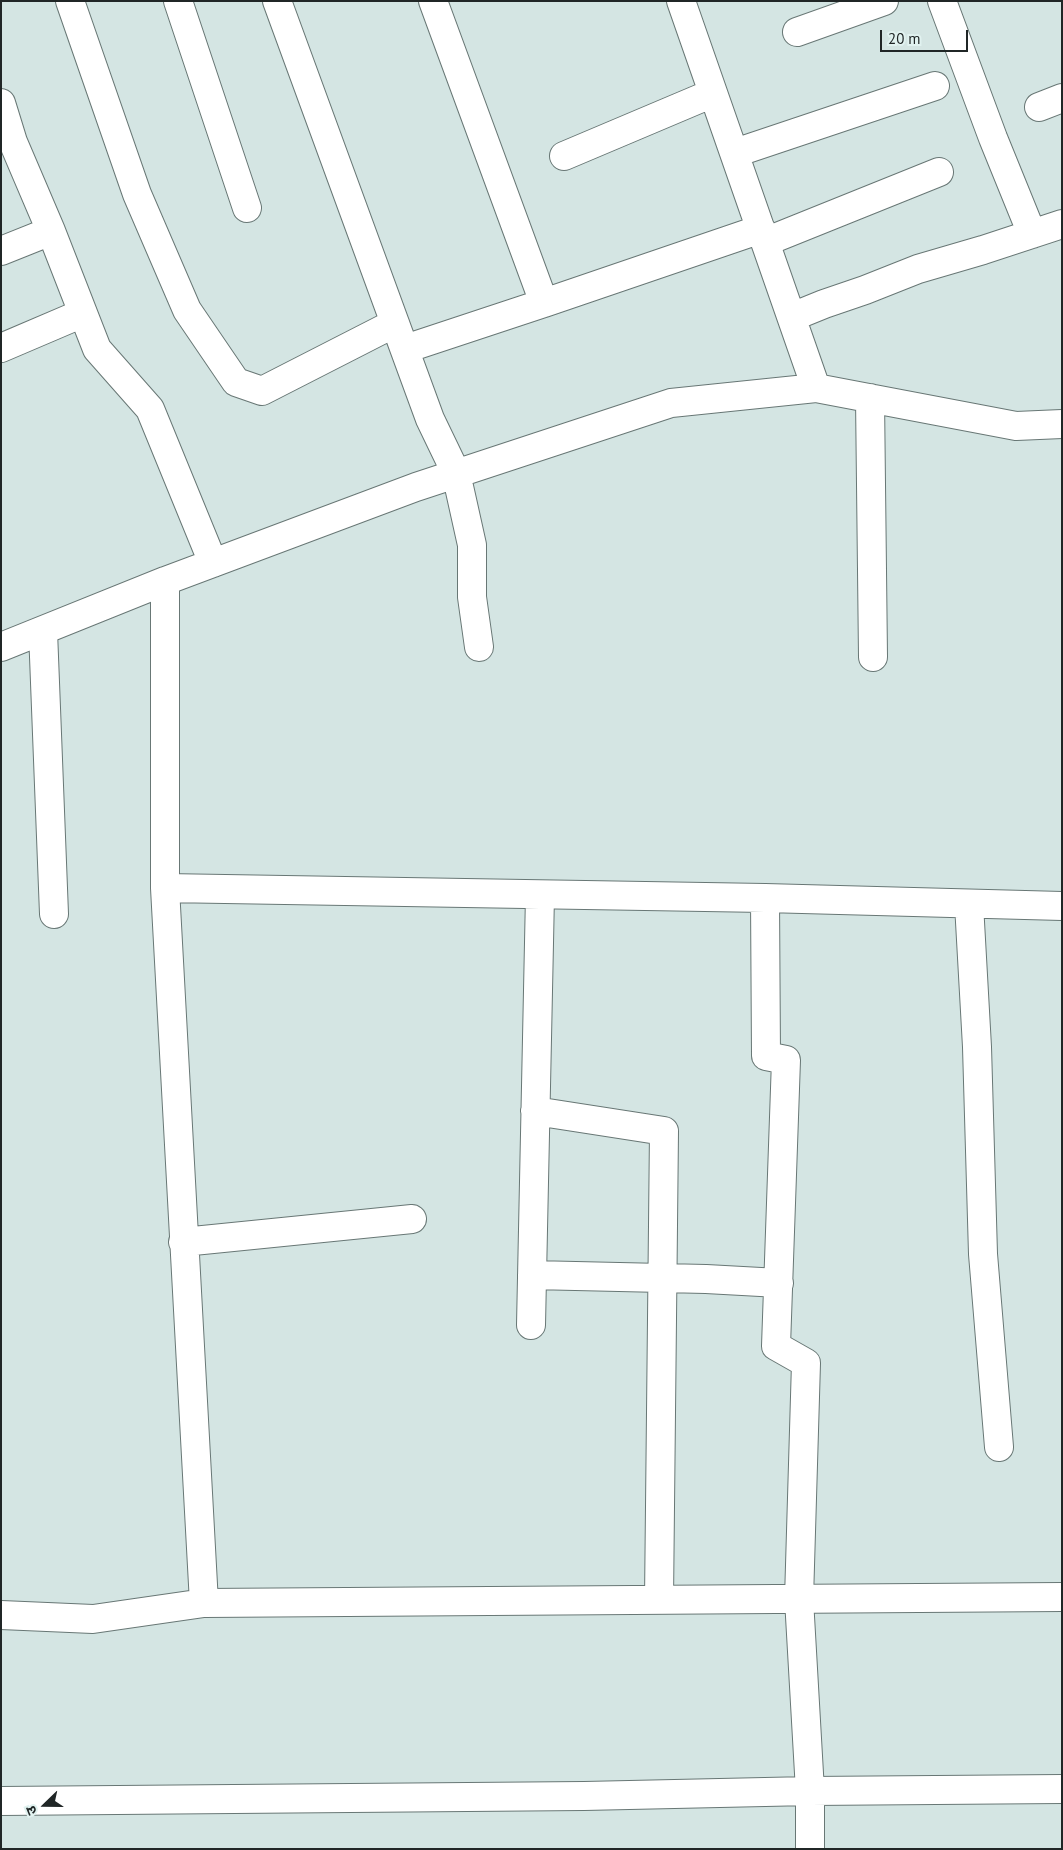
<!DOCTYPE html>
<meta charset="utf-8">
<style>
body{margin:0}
#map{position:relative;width:1063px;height:1850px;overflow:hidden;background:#d4e5e3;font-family:"PT Sans","Noto Sans Devanagari",sans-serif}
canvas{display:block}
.frame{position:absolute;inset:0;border:2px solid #202626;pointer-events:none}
.north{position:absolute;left:20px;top:1780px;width:50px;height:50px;-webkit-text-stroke:4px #e1f2f0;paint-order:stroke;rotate:248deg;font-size:14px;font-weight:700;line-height:20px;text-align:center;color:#202626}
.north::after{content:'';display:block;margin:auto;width:18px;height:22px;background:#202626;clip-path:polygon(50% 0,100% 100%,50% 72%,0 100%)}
.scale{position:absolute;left:880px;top:30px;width:88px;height:22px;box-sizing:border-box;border:2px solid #202626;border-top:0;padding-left:6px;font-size:15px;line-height:18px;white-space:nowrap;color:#202626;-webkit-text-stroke:4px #e1f2f0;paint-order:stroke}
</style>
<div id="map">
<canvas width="1063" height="1850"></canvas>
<div class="frame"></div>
<div class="north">उ</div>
<div class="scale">20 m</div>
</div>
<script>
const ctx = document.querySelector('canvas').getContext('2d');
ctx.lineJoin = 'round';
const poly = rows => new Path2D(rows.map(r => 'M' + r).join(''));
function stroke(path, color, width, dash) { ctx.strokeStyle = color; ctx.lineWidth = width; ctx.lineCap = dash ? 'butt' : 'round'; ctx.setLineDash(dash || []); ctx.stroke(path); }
const minor = poly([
 [70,1,137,194,187,310,236,382,262,391,395,323],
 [178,1,247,208],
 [277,1,430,419,456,473,472,545,472,597,479,647],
 [681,1,816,388],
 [942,1,993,138,1032,234],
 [797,32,884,1],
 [1,103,13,142,51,231,97,349,150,409,213,563],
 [1039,107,1062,98],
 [735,153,935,86],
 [564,156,713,93],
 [765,242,939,172],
 [1,251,51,231],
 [544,303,761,229],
 [792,317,824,304,865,290,918,269,983,250,1062,224],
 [1,348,83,313],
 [405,349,544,303,433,1],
 [870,398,873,657],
 [165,581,165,888,204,1603],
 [43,631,54,914],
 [1,647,165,581,416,487,671,403,816,388,1016,426,1062,424],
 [165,888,765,898,1062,906],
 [765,898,766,1056,786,1060,776,1346,806,1363,799,1599,810,1791,810,1849],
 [969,904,977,1047,983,1254,999,1447],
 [535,1111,664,1131,659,1600],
 [183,1242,412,1219],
 [532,1275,706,1279,779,1283],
 [531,1325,540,895],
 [1,1615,93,1619,204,1603,1062,1597],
 [1,1801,584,1796,810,1791,1062,1789]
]);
stroke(minor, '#687775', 30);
stroke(minor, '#fff', 28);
</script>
